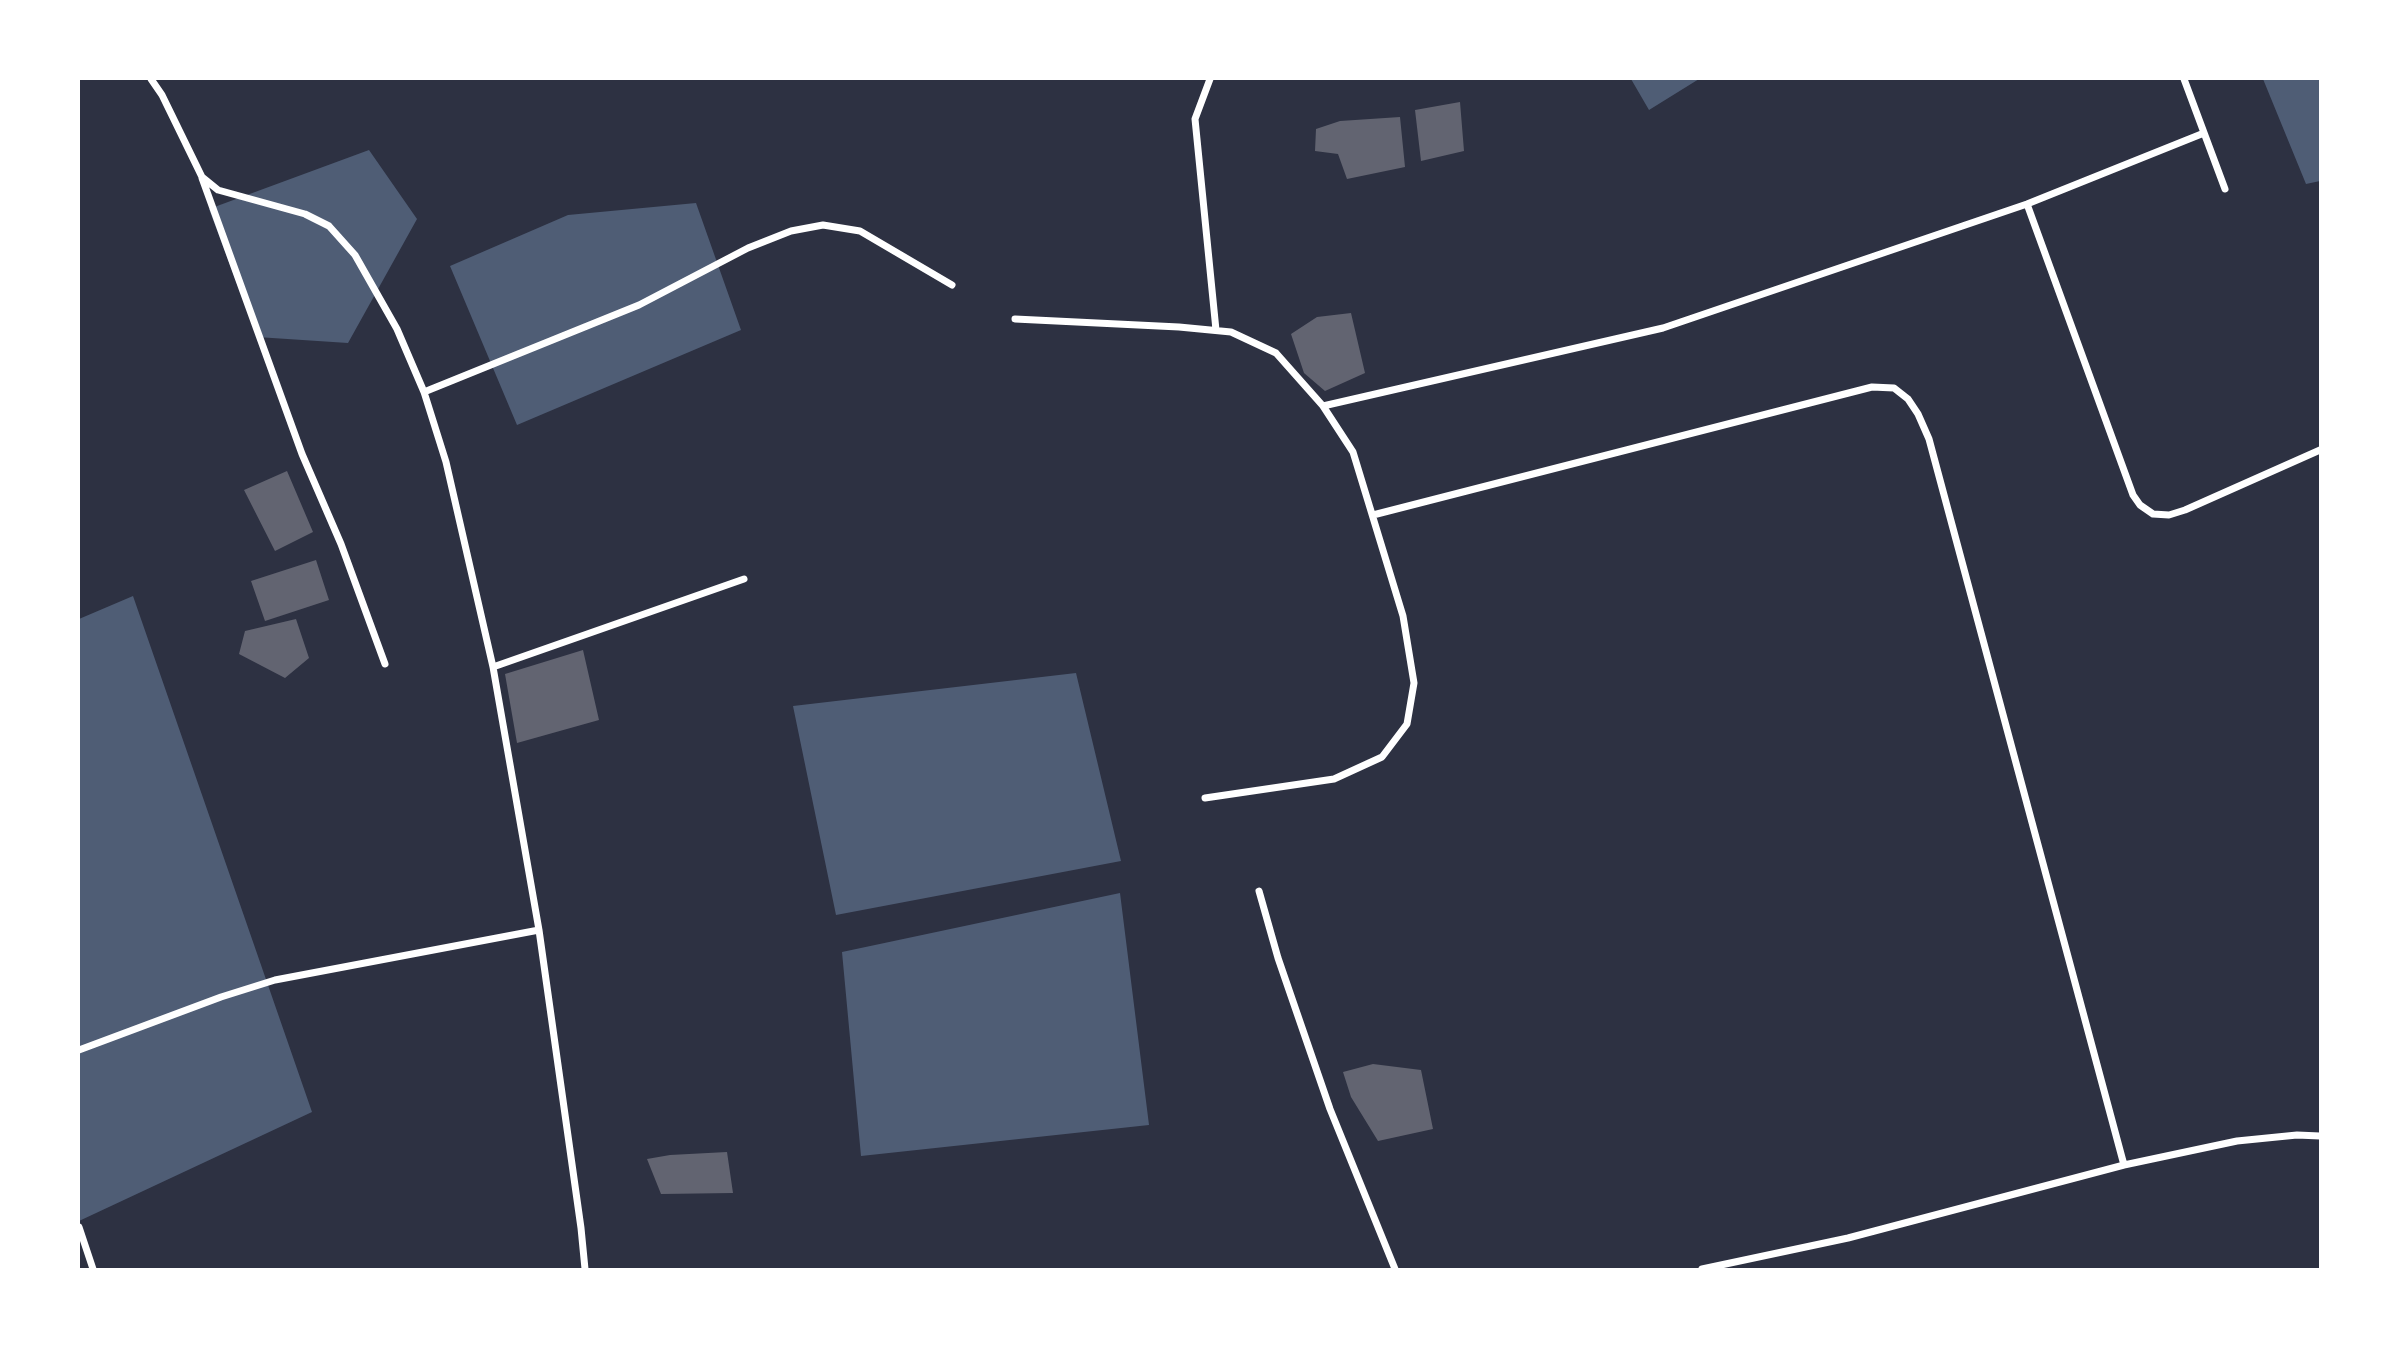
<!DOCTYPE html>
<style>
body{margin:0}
#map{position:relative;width:2399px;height:1348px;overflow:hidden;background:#2d3142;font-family:Montserrat,sans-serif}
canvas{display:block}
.frame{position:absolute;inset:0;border:80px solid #fff;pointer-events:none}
</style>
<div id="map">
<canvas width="2399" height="1348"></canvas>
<div class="frame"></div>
</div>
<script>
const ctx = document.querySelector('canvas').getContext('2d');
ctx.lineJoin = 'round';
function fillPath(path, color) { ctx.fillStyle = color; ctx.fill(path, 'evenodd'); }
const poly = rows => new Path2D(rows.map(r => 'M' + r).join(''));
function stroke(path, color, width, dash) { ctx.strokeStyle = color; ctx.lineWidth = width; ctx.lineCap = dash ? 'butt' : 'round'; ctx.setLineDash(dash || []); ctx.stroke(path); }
fillPath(poly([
 [1631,79,1699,79,1649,110],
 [2263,79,2320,79,2320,181,2306,184],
 [369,150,417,219,348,343,257,337,209,209],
 [696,203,741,330,517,425,450,266,568,215],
 [133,596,312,1112,79,1221,79,619],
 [1076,673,1121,861,836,915,793,706],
 [1120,893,1149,1125,861,1156,842,952]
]), '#4f5d75');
fillPath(poly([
 [1460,102,1464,151,1421,161,1415,110],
 [1400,117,1405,167,1347,179,1338,154,1315,151,1316,129,1340,121],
 [1351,313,1365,373,1325,391,1304,373,1291,334,1317,317],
 [287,471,313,532,275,551,244,490],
 [316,560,329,600,265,621,251,581],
 [296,619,309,658,285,678,239,654,245,631],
 [583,650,599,720,517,743,505,674],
 [1373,1064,1421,1070,1433,1129,1378,1141,1351,1097,1343,1072],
 [727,1152,733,1193,661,1194,647,1159,670,1155]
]), '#626471');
stroke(poly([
 [151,79,162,95,202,177,218,190,305,214,329,226,355,255,397,329,424,392,446,462,493,667,539,930,581,1228,585,1269],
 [1210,79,1195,119,1216,330],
 [2184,79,2225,189],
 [202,178,302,454,341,544,385,664],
 [2027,204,2133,495,2140,505,2153,514,2169,515,2185,510,2320,450],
 [1015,319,1179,327,1231,332,1276,353,1323,406,1353,452,1403,616,1414,683,1407,724,1382,757,1334,779,1205,798],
 [424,392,639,305,748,248,791,231,823,225,860,231,952,285],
 [1323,406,1663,328,2027,204,2204,133],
 [1373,515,1872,387,1894,388,1908,399,1918,414,1929,439,2124,1165],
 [493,667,744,579],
 [1259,891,1278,958,1330,1109,1395,1269],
 [79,1050,221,997,275,980,539,930],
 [79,1227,93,1269],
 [1702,1269,1848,1238,2124,1165,2237,1141,2297,1135,2320,1136]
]), '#fff', 7);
</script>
